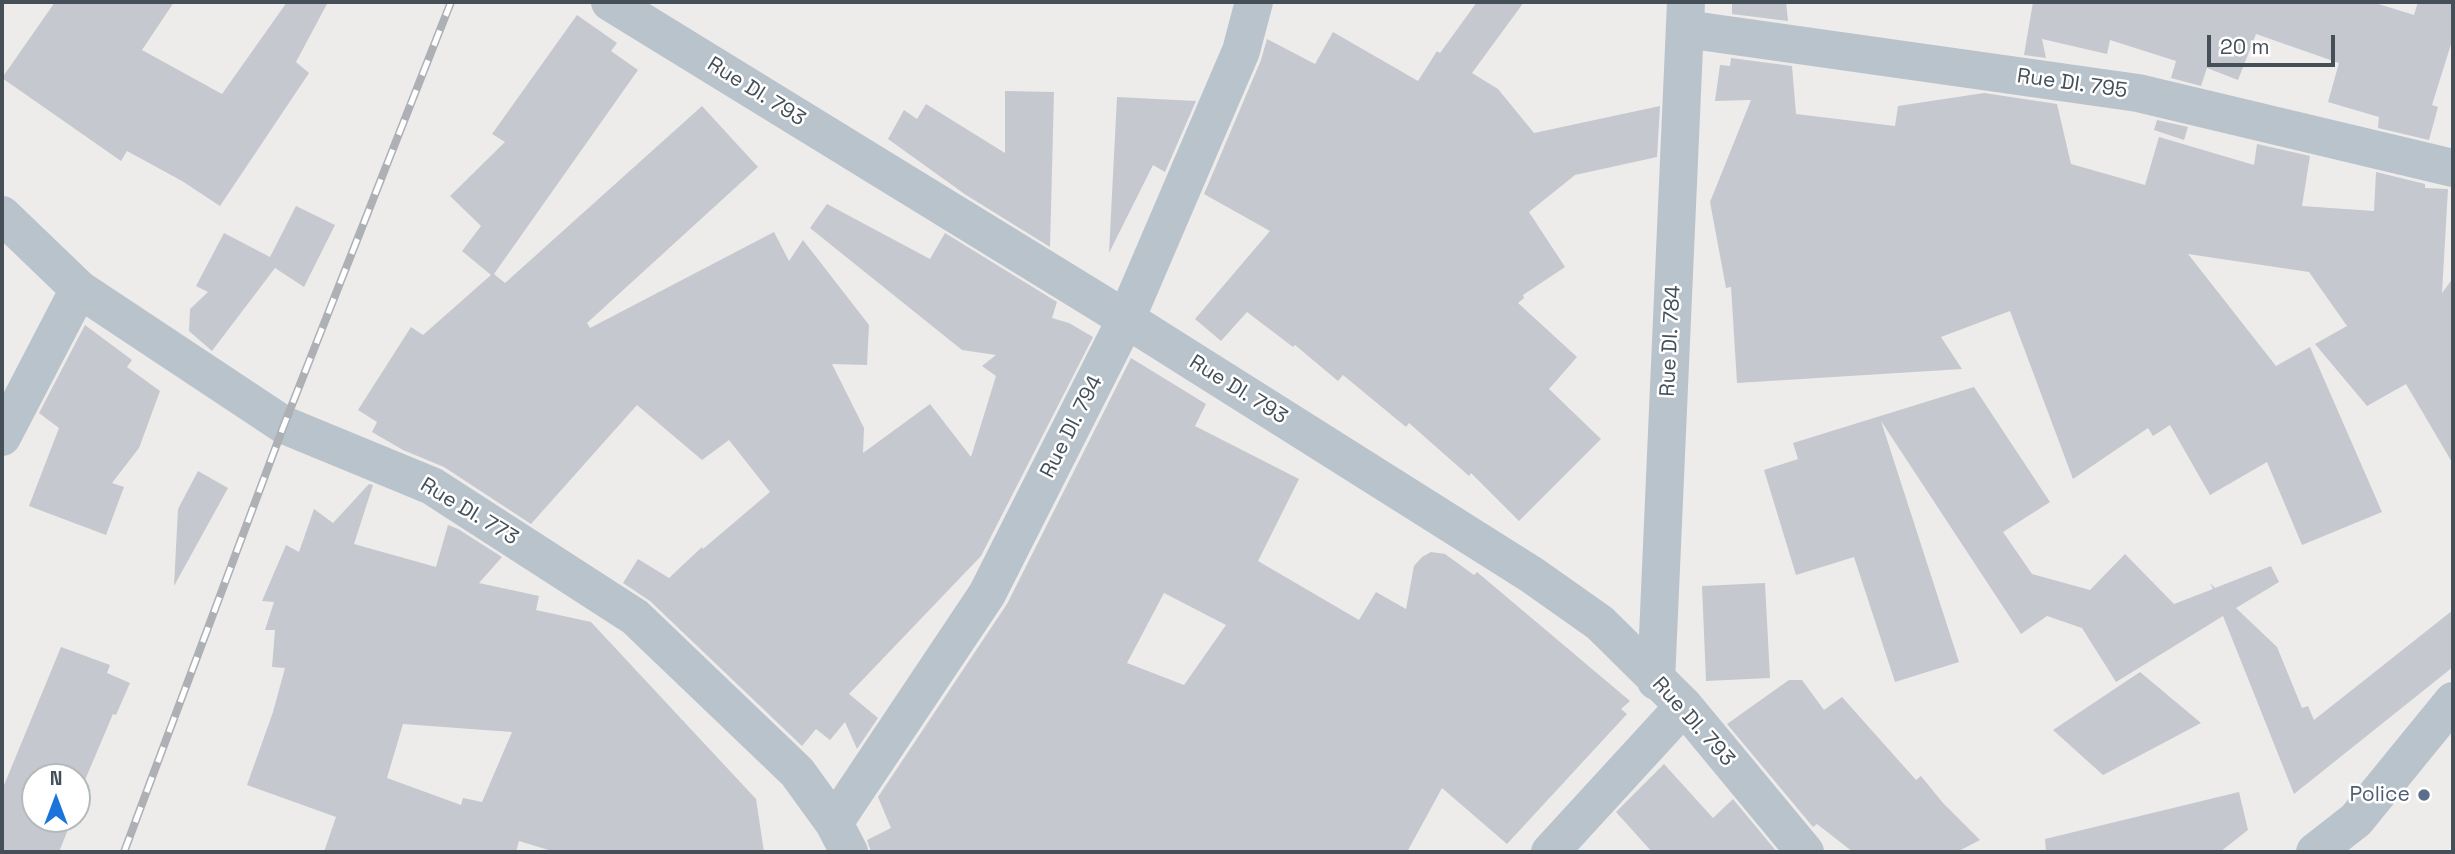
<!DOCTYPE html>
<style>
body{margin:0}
#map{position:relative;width:2455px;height:854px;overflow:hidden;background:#eeebeb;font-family:"Space Grotesk",sans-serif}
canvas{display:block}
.frame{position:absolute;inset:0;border:4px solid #444f58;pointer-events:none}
.north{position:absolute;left:21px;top:763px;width:70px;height:70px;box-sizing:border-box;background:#fff;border:2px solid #b4b9bc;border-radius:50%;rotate:0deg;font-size:19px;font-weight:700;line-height:28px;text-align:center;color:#444f58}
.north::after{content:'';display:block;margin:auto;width:24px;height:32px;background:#1a74d9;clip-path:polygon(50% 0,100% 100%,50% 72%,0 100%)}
.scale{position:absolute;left:2207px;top:35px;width:128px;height:32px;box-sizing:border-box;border:4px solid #444f58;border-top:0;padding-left:9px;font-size:21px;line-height:24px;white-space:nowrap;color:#444f58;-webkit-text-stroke:5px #fff;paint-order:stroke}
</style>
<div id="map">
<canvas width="2455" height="854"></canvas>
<div class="frame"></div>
<div class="north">N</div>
<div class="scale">20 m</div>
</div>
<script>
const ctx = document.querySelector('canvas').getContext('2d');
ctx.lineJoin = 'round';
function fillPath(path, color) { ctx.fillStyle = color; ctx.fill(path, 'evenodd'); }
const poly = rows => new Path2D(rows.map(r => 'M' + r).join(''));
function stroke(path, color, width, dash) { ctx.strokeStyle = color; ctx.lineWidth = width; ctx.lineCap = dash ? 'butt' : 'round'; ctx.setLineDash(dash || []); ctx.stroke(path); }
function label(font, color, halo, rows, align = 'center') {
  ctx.font = font + ' "Space Grotesk",sans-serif'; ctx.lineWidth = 5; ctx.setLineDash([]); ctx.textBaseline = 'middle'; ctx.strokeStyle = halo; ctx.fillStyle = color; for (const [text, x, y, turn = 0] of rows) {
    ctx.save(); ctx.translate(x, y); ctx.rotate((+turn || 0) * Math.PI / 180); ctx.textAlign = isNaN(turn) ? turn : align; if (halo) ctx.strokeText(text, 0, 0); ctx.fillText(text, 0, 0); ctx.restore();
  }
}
fillPath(poly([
 [55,2,174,2,142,50,222,94,287,2,328,2,296,62,309,73,220,206,182,181,127,151,121,161,2,78],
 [1477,2,1524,2,1472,73,1498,89,1534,133,1660,106,1657,157,1575,175,1529,212,1565,267,1523,295,1524,298,1518,303,1577,357,1549,389,1601,439,1519,521,1471,473,1469,476,1409,423,1406,427,1343,375,1338,381,1295,345,1293,347,1247,312,1221,341,1195,319,1270,231,1204,194,1261,60,1267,39,1315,64,1333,32,1418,81,1437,51,1440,53],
 [1732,2,1786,2,1788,21,1732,14],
 [2033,2,2372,2,2414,15,2418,2,2453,2,2453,38,2432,105,2438,107,2429,140,2378,128,2379,117,2328,102,2339,63,2256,34,2238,80,2207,68,2201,86,2171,78,2176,61,2110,40,2107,54,2042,39,2046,58,2024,55],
 [577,15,617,43,611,51,638,70,494,274,505,283,702,106,758,167,587,323,590,328,774,232,789,261,803,240,869,325,867,365,832,364,864,428,863,453,930,404,971,457,996,376,982,366,996,355,962,350,810,228,827,204,930,259,945,233,1057,302,1052,318,1069,323,1093,337,981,556,849,694,878,718,857,749,845,722,830,740,816,729,802,746,650,601,623,583,638,559,669,578,702,547,703,549,770,492,729,440,702,460,637,405,531,524,444,467,403,450,372,432,377,422,358,410,411,327,423,335,491,275,462,251,481,226,450,196,505,142,492,134],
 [1731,58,1792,66,1796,114,1895,126,1898,106,1984,93,2057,104,2071,164,2145,185,2159,137,2254,165,2257,144,2310,156,2302,206,2374,211,2376,172,2425,184,2425,188,2448,189,2442,293,2453,278,2453,464,2406,384,2367,406,2315,344,2347,326,2309,272,2188,254,2276,366,2310,347,2382,512,2302,545,2267,462,2210,495,2170,425,2153,436,2148,428,2073,479,2010,311,1941,337,1962,369,1737,383,1731,287,1726,288,1710,202,1751,100,1715,101,1720,65,1730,66],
 [1005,91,1054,92,1050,247,966,195,888,139,904,110,917,119,926,104,1005,153],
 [1117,97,1196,101,1165,172,1153,165,1109,253],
 [2157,120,2188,127,2184,140,2154,130],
 [296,206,335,225,304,287,275,268,212,351,189,331,190,309,208,292,196,286,224,233,270,257],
 [85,325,132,360,127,367,160,391,139,448,112,483,124,487,106,535,29,506,59,428,39,413],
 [1131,358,1206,404,1195,426,1299,479,1258,561,1359,620,1376,592,1406,609,1414,566,1422,557,1431,552,1445,554,1474,575,1477,572,1630,701,1621,709,1627,714,1507,844,1442,788,1407,852,871,852,867,840,891,828,878,797,1007,604],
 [1164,593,1226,625,1184,685,1127,663],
 [1974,387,2050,502,2003,532,2032,574,2090,590,2125,554,2174,604,2213,589,2210,583,2215,588,2271,566,2279,582,2236,608,2277,647,2302,708,2308,706,2314,720,2453,610,2453,667,2294,794,2223,616,2116,682,2082,628,2047,616,2021,634,1881,421,1959,662,1895,682,1854,557,1796,575,1764,470,1798,459,1793,443],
 [198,471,228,488,174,586,178,509],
 [369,484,373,485,354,544,436,567,448,525,458,529,502,557,479,583,539,596,536,610,591,622,756,799,764,852,555,852,519,841,516,852,324,852,336,817,247,785,273,712,285,668,272,667,275,630,265,630,274,602,262,601,286,545,299,552,314,509,333,523],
 [403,724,512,732,482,802,463,798,461,805,387,778],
 [1765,583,1770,678,1706,681,1702,586],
 [61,647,110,665,107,673,130,683,116,715,113,714,77,799,77,777,35,777,35,819,68,819,68,821,71,822,59,852,2,852,2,790],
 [2140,672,2201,723,2103,775,2053,730],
 [1789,680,1802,680,1824,710,1842,697,1916,780,1921,776,1943,803,1980,840,1957,852,1853,852,1817,824,1813,827,1727,724],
 [1664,764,1713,818,1733,799,1777,852,1652,852,1616,812],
 [2239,792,2248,830,2220,852,2046,852,2045,839]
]), '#c5c8ce');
stroke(poly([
 [610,2,1126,319,1532,575,1600,623,1684,706,1805,852],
 [1685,29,2138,93,2453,168],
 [2,215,79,289,284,425,432,486,635,617,797,772,834,823,849,852],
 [2,437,79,289],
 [1656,681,1686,2],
 [834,823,987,594,1126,319,1241,51,1254,2],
 [1550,852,1684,706]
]), '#b9c3cb', 38);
stroke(poly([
 [2315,852,2356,820,2453,701]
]), '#b9c3cb', 38);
const rail = poly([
 [124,852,284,425,451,2]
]);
stroke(rail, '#adb1b6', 8);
stroke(rail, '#fff', 5, [16]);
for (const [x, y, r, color] of [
 [2424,795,7,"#5c6f8a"]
]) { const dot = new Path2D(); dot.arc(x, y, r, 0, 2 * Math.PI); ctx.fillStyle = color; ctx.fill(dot); stroke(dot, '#fff', 2.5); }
label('21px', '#444f58', '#fff', [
 ["Rue DI. 795",2072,84,8],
 ["Rue DI. 793",756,92,32],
 ["Rue DI. 784",1671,341,-87],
 ["Rue DI. 793",1238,390,32],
 ["Rue DI. 794",1072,427,-63],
 ["Rue DI. 773",469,512,31],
 ["Rue DI. 793",1693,722,48]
]);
label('21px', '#4e5e75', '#fff', [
 ["Police",2410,795]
], 'right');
</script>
